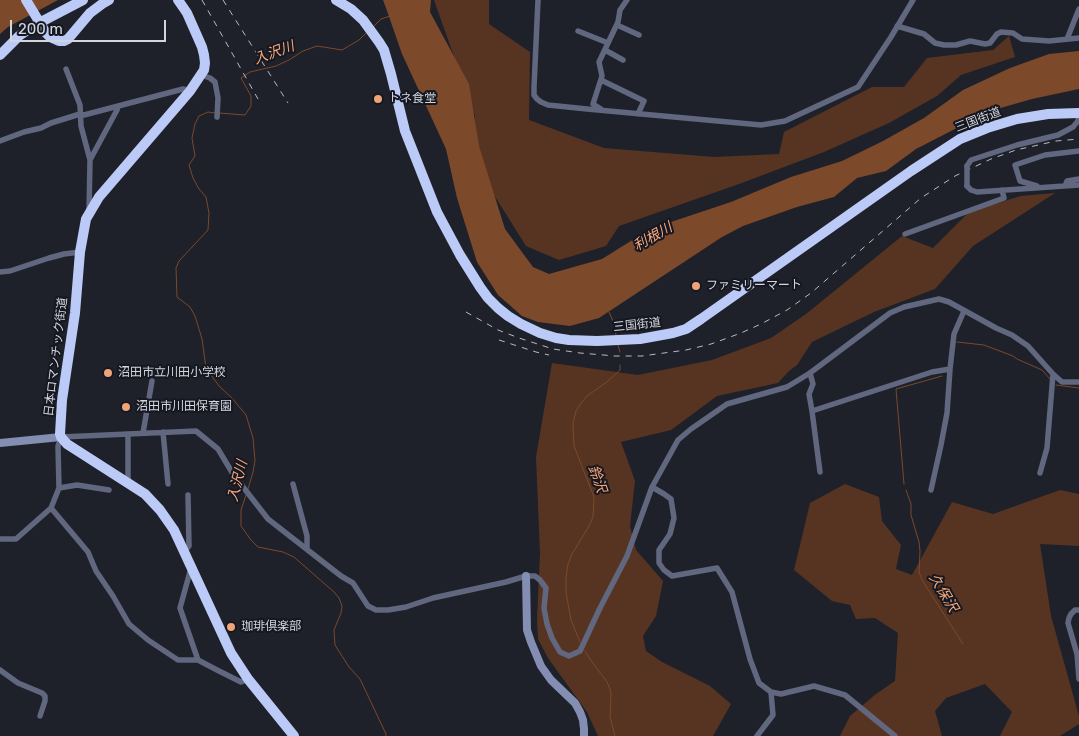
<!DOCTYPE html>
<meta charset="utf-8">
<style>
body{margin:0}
#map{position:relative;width:1079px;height:736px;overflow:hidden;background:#1e212a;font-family:Rubik,sans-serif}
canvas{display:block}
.scale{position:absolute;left:10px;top:20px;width:156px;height:22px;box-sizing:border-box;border:2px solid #d4d6dd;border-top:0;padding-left:6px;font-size:15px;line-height:18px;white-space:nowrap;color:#d4d6dd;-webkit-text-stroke:4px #151721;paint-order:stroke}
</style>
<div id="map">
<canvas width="1079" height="736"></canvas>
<div class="scale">200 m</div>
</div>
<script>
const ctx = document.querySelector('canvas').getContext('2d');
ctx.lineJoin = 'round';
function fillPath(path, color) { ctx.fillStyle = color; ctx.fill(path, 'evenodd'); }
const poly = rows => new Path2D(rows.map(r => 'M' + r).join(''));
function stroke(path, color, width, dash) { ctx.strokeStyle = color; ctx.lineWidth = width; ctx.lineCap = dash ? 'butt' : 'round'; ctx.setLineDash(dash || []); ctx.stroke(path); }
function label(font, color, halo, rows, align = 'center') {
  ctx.font = font + ' Rubik,"Noto Sans JP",sans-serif'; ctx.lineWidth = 4; ctx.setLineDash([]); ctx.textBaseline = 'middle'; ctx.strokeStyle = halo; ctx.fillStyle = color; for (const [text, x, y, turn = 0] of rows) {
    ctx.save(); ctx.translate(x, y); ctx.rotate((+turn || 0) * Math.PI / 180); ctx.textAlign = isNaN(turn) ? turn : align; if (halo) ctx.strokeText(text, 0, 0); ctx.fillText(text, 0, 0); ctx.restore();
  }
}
fillPath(poly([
 [434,0,489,0,489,24,530,52,529,120,604,148,714,157,779,154,784,132,872,87,904,87,927,58,993,50,1009,36,1015,57,961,75,937,96,889,123,824,152,739,184,619,226,606,246,559,260,526,246,472,160,475,116],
 [1055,193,973,246,935,289,874,312,812,342,797,365,789,371,778,383,717,396,671,430,621,442,635,481,630,526,636,550,663,581,656,616,643,636,646,651,662,662,710,686,731,704,713,736,598,736,587,712,548,658,538,639,537,621,540,553,536,457,552,363,638,375,712,360,771,338,806,314,902,236,933,248,970,211,1021,196],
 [845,484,879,497,882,521,901,545,896,569,912,575,952,502,993,514,1060,490,1079,494,1079,546,1040,544,1051,616,1079,716,1079,724,1060,736,1000,736,1012,712,985,684,946,698,935,711,942,736,840,736,850,716,876,694,895,681,898,633,875,618,856,619,850,605,832,601,794,570,810,503]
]), '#573421');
fillPath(poly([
 [0,0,58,0,8,27,0,34],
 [383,0,431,0,430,12,469,84,479,146,505,229,533,267,549,274,602,259,650,229,731,202,791,177,842,161,883,141,924,118,963,90,1010,68,1049,54,1079,51,1079,89,1032,99,990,111,916,149,886,171,857,178,834,197,797,207,743,226,722,237,599,318,570,326,538,322,522,316,498,295,477,262,457,198,446,149,402,54,386,8]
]), '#7c492b');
stroke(poly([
 [373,27,381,19,390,16],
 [215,113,208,112,199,116,195,124,192,138,195,156,189,165,193,178,199,189,206,197,209,213,208,230,179,261,176,268,177,297,190,307,195,316,202,339,206,368,219,386,232,398,246,415,253,438,255,461,253,472,248,489],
 [219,113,245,115,251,106,251,96,241,78,250,72,276,66,289,60,303,51,317,46,342,50,359,40,366,33],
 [609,312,614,323,616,335],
 [957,342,984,345,1013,356,1017,359,1042,370,1050,379],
 [618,345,620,352],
 [1056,385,1079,388],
 [904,484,896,389,942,376],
 [906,490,911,504,911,515,919,542,920,551,919,572,922,580,963,644],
 [246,495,241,510,241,526,251,540,258,547,283,552,294,557,334,592,339,598,342,606,341,613,334,630,335,645,349,667,360,679,386,734,386,736],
 [580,642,571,620,566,592,566,578,568,564,572,554,589,526,593,517,594,497,574,446,573,423,576,411,582,402,587,396,608,381,620,370,620,365],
 [585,651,592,662,607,682,610,689,611,694,610,717,615,736]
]), '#7c492b', 1);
stroke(poly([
 [538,0,534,87,534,95,537,99,541,102,548,105,587,109,761,125,785,121,858,87,891,37,913,0],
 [617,25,639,35],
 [897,26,924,34,935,43,944,45,956,45,970,41,985,44,990,43,997,34,1001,32,1013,33,1022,39,1049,41,1079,38],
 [578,31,608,43],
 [1067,39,1079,9],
 [605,50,623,60],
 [66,69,80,105,81,126,90,160,89,211],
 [201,75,210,78,215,82,218,98,217,117],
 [601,80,644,101,638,114],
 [601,109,593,104,602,76,599,62,618,22,620,10,627,0],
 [0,141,24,132,41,128,51,123,80,114,84,115,183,89,190,91],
 [90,160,117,110,118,106],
 [967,166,971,160,1017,145,1058,135,1073,127,1078,121,1079,113],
 [967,186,971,190,977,192,1079,185],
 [1037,186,1020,181,1015,165,1045,155,1079,151],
 [1065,186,1067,181,1079,179],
 [905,234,1004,198,1002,190],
 [0,272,10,271,49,258,64,254,80,252],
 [810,373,813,384,809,394,812,411,820,472],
 [812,411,932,372,950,369],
 [163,432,168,484],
 [143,433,152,381],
 [1040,473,1047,448,1053,374],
 [128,483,128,434],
 [293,484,307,536,307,549],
 [652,487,664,494,671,499,674,518,670,534,659,550,659,563,664,570,672,576,717,568,732,592,750,659,759,683,771,692,781,694,814,686,845,695,895,736],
 [59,488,77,485,109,490],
 [931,490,941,445,947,413,950,369,954,334,964,311],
 [0,539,16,539,51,508],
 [184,552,189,546,188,495],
 [191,568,180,608,198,660],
 [1079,610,1075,610,1071,614,1069,618,1068,623,1077,654,1079,679],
 [0,670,18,683,42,693,45,696,45,701,40,716],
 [248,679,241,682,217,670,198,660,178,660,148,640,129,624,113,596,96,571,88,552,51,508,59,488,58,446,61,437,196,431,218,449,233,474,268,519,341,576,353,583,368,606,376,610,388,610,406,607,433,598,506,582,526,576,535,576,540,580,546,588,544,608,547,624,552,638,560,652,569,656,580,651,600,608,627,556,652,487,678,440,691,429,727,404,787,387,810,373,890,313,904,307,939,299,949,302,996,328,1012,335,1028,346,1053,374,1062,382,1079,382],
 [757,736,773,715,771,692]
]), '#60677e', 5.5);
stroke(poly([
 [0,443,61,437],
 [526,576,527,630,531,642,541,666,551,680,575,703,580,712,583,720,584,729,584,736]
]), '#848eb3', 8);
stroke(poly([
 [26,0,46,33,50,37,59,41,64,41,68,39,90,13,102,4,109,0],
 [178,0,187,13,202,47,204,55,205,63,204,70,190,91,99,197,86,219,80,252,75,313,62,400,60,434,61,437,67,444,145,494,160,510,174,530,231,653,248,679,294,736],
 [336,0,351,9,363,20,379,42,384,50,391,74,405,131,437,212,460,255,480,287,488,298,498,308,508,316,521,324,540,333,556,338,569,340,597,341,640,339,673,333,686,329,701,319,911,171,960,139,987,128,1017,119,1048,114,1079,113],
 [0,55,19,36,29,29,39,23,83,0]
]), '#bccaf8', 10);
stroke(poly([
 [202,0,258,99],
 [223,0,288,103],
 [466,312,498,330,519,338,553,349,580,353,615,356,642,356,686,350,711,344,741,333,761,324,787,310,811,293,921,198,955,176,991,159,1016,150,1056,141,1079,139],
 [499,340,536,352,549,355]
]), '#b9bbc3', 1, [6, 6]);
stroke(poly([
 [967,166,967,186]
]), '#60677e', 5.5);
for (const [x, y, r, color] of [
 [378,99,5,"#efa378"],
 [696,286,5,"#efa378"],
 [108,373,5,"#efa378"],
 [126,407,5,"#efa378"],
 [231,627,5,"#efa378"]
]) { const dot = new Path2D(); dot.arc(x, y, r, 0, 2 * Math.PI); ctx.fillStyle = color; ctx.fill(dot); stroke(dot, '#151721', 2); }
label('12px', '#d4d6dd', '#151721', [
 ["トネ食堂",388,99],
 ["ファミリーマート",706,286],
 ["沼田市立川田小学校",118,373],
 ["沼田市川田保育園",136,407],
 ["珈琲倶楽部",241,627]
], 'left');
label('12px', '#d4d6dd', '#151721', [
 ["三国街道",978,120,-21],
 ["三国街道",637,325,-6],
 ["日本ロマンチック街道",56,357,-83]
]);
label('italic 14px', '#f9a87b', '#151721', [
 ["入沢川",274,53,-20],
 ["利根川",653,237,-30],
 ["鈴沢",597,479,71],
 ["入沢川",238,481,-76],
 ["久保沢",943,593,59]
]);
</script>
